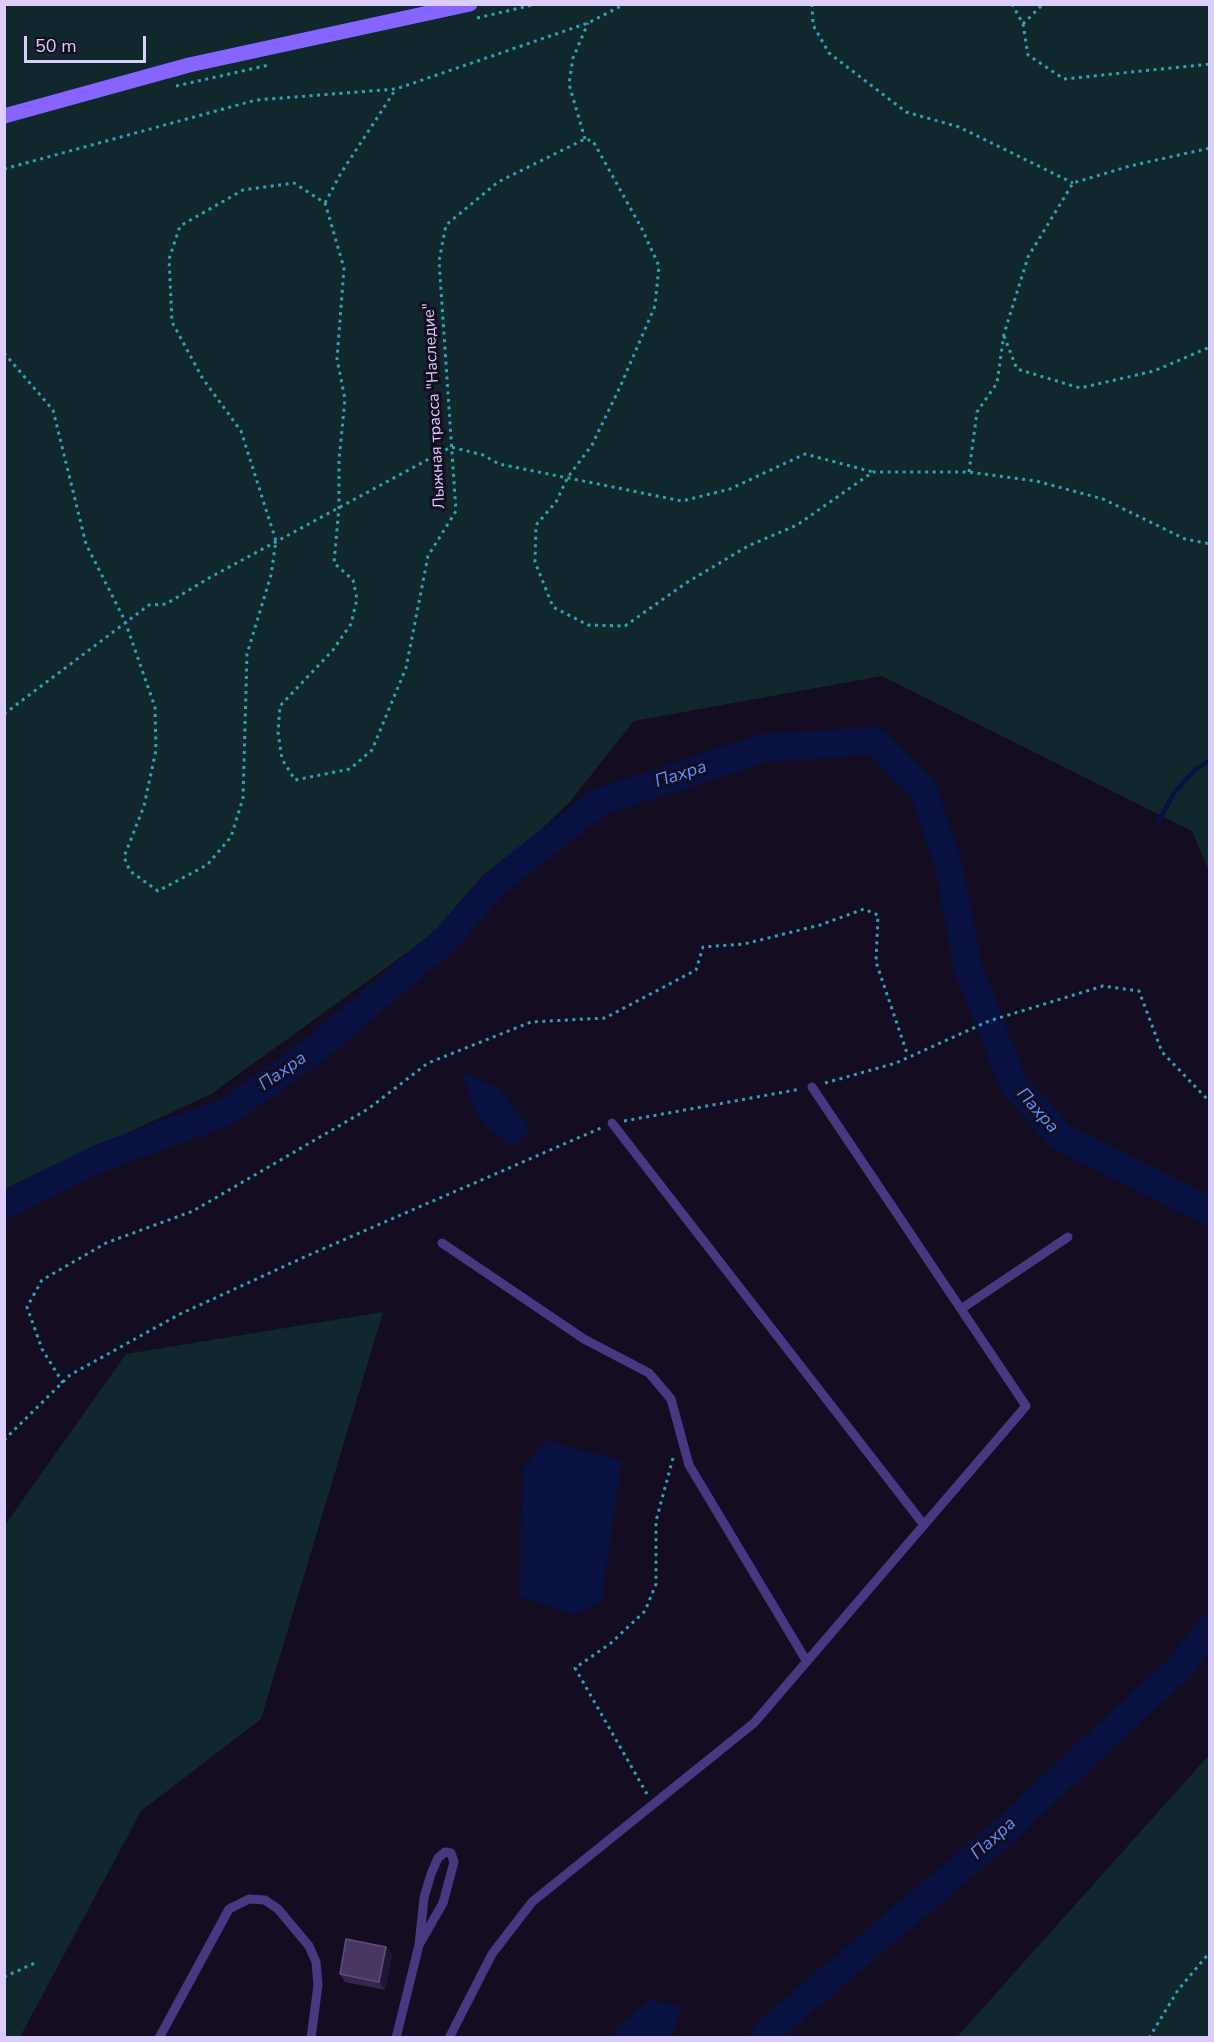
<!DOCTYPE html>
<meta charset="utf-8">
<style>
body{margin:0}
#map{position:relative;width:1214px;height:2042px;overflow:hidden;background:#140d21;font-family:"Nunito Sans",sans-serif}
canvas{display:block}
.frame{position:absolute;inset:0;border:6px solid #dccdff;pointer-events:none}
.scale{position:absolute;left:24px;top:36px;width:122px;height:27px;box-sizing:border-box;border:3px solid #dccdff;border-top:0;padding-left:8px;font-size:18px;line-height:21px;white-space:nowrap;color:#dccdff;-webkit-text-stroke:4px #140d21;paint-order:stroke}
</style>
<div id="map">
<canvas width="1214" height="2042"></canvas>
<div class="frame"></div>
<div class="scale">50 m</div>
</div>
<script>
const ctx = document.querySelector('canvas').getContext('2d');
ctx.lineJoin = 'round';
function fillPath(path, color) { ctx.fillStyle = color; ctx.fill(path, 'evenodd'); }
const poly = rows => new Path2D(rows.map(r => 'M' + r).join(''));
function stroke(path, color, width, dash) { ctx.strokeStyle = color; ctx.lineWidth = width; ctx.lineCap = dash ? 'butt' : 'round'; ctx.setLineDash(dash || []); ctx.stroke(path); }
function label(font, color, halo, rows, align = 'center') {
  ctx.font = font + ' "Nunito Sans",sans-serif'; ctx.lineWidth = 6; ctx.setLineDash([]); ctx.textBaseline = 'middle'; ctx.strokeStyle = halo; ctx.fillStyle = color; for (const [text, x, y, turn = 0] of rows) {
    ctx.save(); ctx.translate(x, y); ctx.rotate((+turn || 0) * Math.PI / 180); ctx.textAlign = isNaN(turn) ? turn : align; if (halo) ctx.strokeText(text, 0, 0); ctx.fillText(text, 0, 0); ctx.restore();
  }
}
fillPath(poly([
 [4,5,1209,5,1209,871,1192,831,882,676,634,721,568,804,426,939,211,1094,5,1190],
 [383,1312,261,1719,141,1811,20,2037,5,2037,5,1525,126,1354],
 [1209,1755,1209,2037,957,2037]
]), '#10272b');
fillPath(poly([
 [461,1071,500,1089,531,1131,512,1146,490,1130,475,1113],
 [546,1440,622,1461,601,1602,574,1615,519,1597,523,1468],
 [649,1999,681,2007,672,2037,613,2037,617,2028]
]), '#08113f');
stroke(poly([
 [1158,822,1174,793,1194,771,1210,760]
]), '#08113f', 4.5);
stroke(poly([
 [4,1205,100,1158,228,1111,313,1051,446,939,494,884,599,802,764,748,874,741,923,789,949,867,968,968,1014,1085,1061,1137,1210,1212],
 [764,2038,768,2031,993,1841,1183,1664,1210,1628]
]), '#08113f', 28);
stroke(poly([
 [812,4,813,25,829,53,906,112,959,127,1073,183],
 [1012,4,1023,24,1028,55,1064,79,1210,64],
 [477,18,537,4],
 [1023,24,1043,4],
 [176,86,269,65],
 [585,139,569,84,573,58,588,23],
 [4,169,256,100,396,89,588,23,625,4],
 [325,203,341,173,396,89],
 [1004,336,1017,369,1080,388,1154,371,1210,347],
 [4,353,53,410,86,544,125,621,155,707,156,750,144,806,124,857,130,871,158,891,207,865,231,837,243,798,247,654,271,575,276,541,241,431,203,379,172,322,169,259,180,226,243,190,294,183,325,203,344,268,337,359,345,399,339,460,339,507,334,563,353,580,357,599,351,624,333,650,280,706,278,732,282,759,295,780,350,769,372,750,406,668,428,556,456,511,439,261,446,225,498,182,585,139,593,141,642,229,659,266,655,306,620,387,592,445,568,477,556,502,536,525,535,562,553,607,588,625,625,626,686,583,748,546,797,525,873,472,969,472,1036,481,1103,499,1185,539,1210,544],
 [969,472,977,412,997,383,1004,334,1028,257,1073,183,1130,166,1210,148],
 [4,714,149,605,166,604,209,578,451,447,483,455,499,464,682,501,730,489,805,454,873,472],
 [825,1083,896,1063,989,1021,1103,986,1139,991,1162,1052,1210,1102],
 [624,1121,801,1089],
 [63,1383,42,1349,27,1307,42,1280,106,1243,193,1211,368,1109,428,1063,531,1022,605,1018,696,970,703,947,744,944,820,925,864,909,878,915,876,962,908,1056],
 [4,1440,70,1375,180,1314,311,1254,601,1128],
 [647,1794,575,1668,611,1643,645,1611,656,1584,656,1521,673,1458],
 [4,1977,37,1962],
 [1149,2038,1178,1990,1210,1952]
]), '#2ca2b4', 3, [3, 4.5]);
stroke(poly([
 [612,1123,924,1525],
 [442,1243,584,1339,649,1373,671,1399,689,1465,807,1662],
 [961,1309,1068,1237],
 [159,2038,229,1909,249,1899,265,1900,278,1909,309,1946,316,1962,318,1985,311,2038],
 [396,2038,419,1945,424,1898,431,1874,438,1858,445,1852,451,1853,454,1862,443,1903,419,1945],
 [449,2038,492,1954,532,1902,754,1723,1026,1406,812,1087]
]), '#483781', 9);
stroke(poly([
 [4,116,189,65,470,4]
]), '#8664ff', 15);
fillPath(poly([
 [386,1947,392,1955,385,1990,345,1982,340,1974]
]), '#36254f');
fillPath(poly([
 [386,1947,392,1955,385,1990,379,1982]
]), '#211435');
const building = poly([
 [346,1939,386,1947,379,1982,340,1974,346,1939]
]);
fillPath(building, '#473762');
stroke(building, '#5f4e7b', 1.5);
label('16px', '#dccdff', '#140d21', [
 ["Лыжная трасса \"Наследие\"",435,406,-93]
]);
label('italic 18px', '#5b93ff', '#140d21', [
 ["Пахра",681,775,-18],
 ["Пахра",283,1072,-35],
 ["Пахра",1037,1111,48],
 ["Пахра",994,1839,-42]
]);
</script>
